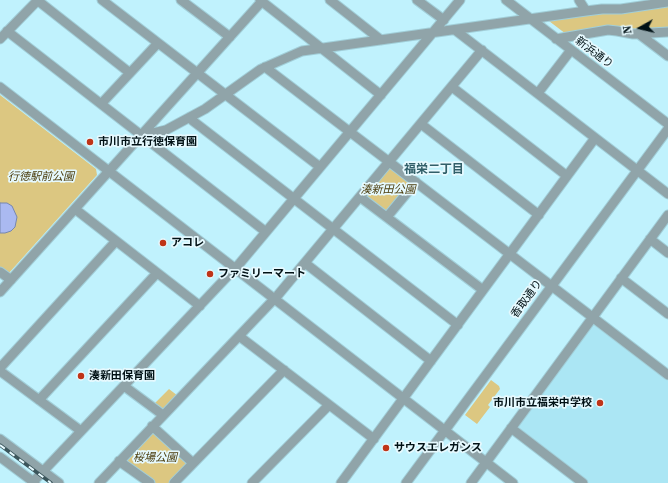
<!DOCTYPE html>
<meta charset="utf-8">
<style>
body{margin:0}
#map{position:relative;width:668px;height:483px;overflow:hidden;background:#c0f2fd;font-family:"Source Serif 4",serif}
canvas{display:block}
.north{position:absolute;left:620px;top:8px;width:40px;height:40px;-webkit-text-stroke:3px #e6f9fe;paint-order:stroke;rotate:262deg;font-size:11px;font-weight:700;line-height:16px;text-align:center;color:#011115}
.north::after{content:'';display:block;margin:auto;width:14px;height:18px;background:#011115;clip-path:polygon(50% 0,100% 100%,50% 72%,0 100%)}
</style>
<div id="map">
<canvas width="668" height="483"></canvas>
<div class="north">N</div>
</div>
<script>
const ctx = document.querySelector('canvas').getContext('2d');
ctx.lineJoin = 'round';
function fillPath(path, color) { ctx.fillStyle = color; ctx.fill(path, 'evenodd'); }
const poly = rows => new Path2D(rows.map(r => 'M' + r).join(''));
function stroke(path, color, width, dash) { ctx.strokeStyle = color; ctx.lineWidth = width; ctx.lineCap = dash ? 'butt' : 'round'; ctx.setLineDash(dash || []); ctx.stroke(path); }
function label(font, color, halo, rows, align = 'center') {
  ctx.font = font + ' "Source Serif 4","Noto Sans JP",serif'; ctx.lineWidth = 3.5; ctx.setLineDash([]); ctx.textBaseline = 'middle'; ctx.strokeStyle = halo; ctx.fillStyle = color; for (const [text, x, y, turn = 0] of rows) {
    ctx.save(); ctx.translate(x, y); ctx.rotate((+turn || 0) * Math.PI / 180); ctx.textAlign = isNaN(turn) ? turn : align; if (halo) ctx.strokeText(text, 0, 0); ctx.fillText(text, 0, 0); ctx.restore();
  }
}
fillPath(poly([
 [593,324,668,381,668,483,589,483,517,428,517,425]
]), '#abe6f4');
fillPath(poly([
 [668,6,668,29,566,34,549,21,550,19],
 [0,95,96,169,97,175,8,274,0,268],
 [390,168,409,183,410,186,385,212,366,198,366,194,388,169],
 [491,380,499,386,500,389,488,405,490,407,477,424,465,415],
 [169,389,178,396,165,409,161,409,154,404],
 [151,432,156,432,187,461,187,465,170,483,155,483,127,463,127,458]
]), '#dcc781');
const water = poly([
 [0,203,7,203,12,206,17,217,15,227,11,231,5,233,0,233,0,203]
]);
fillPath(water, '#aab9f1');
stroke(water, '#7787af', 1);
const minor = poly([
 [37,0,130,73],
 [102,0,320,167],
 [181,0,230,37],
 [260,0,381,95],
 [330,0,381,40],
 [417,0,444,20],
 [506,0,668,124],
 [579,0,586,11],
 [455,30,668,194],
 [7,31,266,232],
 [639,34,668,56],
 [0,39,38,0],
 [556,39,608,30,617,31,633,34,668,32],
 [265,67,668,375],
 [0,87,513,483],
 [452,87,567,176],
 [538,93,571,50],
 [101,104,158,43],
 [190,117,193,121,458,325],
 [421,124,539,215],
 [141,136,166,130,205,109,261,69,302,51,586,11,602,9,621,9,668,2],
 [360,197,483,290],
 [75,209,200,306],
 [387,217,416,182],
 [650,239,668,253],
 [305,263,431,361],
 [0,272,11,280],
 [621,278,668,314],
 [0,292,263,0],
 [239,336,374,439],
 [0,368,116,241],
 [0,371,81,431],
 [124,386,163,415],
 [39,400,157,273],
 [152,426,193,463],
 [511,428,583,483],
 [0,439,59,483],
 [0,457,35,483],
 [119,461,150,483],
 [32,483,240,263,460,0],
 [99,483,278,295,482,50],
 [174,483,284,370],
 [252,483,329,405],
 [341,483,595,138],
 [406,483,668,129],
 [471,483,668,215]
]);
stroke(minor, '#a1ced8', 11);
stroke(minor, '#90a4a9', 9);
const rail = poly([
 [0,445,51,483]
]);
stroke(rail, '#3b555b', 3.5);
stroke(rail, '#e6f9fe', 2, [6]);
for (const [x, y, r, color] of [
 [90,142,4,"#bf3418"],
 [163,243,4,"#bf3418"],
 [210,274,4,"#bf3418"],
 [81,376,4,"#bf3418"],
 [600,403,4,"#bf3418"],
 [386,448,4,"#bf3418"]
]) { const dot = new Path2D(); dot.arc(x, y, r, 0, 2 * Math.PI); ctx.fillStyle = color; ctx.fill(dot); stroke(dot, '#e6f9fe', 1.5); }
label('11px', '#011115', '#e6f9fe', [
 ["新浜通り",594,53,37],
 ["香取通り",527,299,-54]
]);
label('bold 11px', '#011115', '#e6f9fe', [
 ["市川市立行徳保育園",98,142],
 ["アコレ",171,243],
 ["ファミリーマート",218,274],
 ["湊新田保育園",89,376],
 ["市川市立福栄中学校",592,403,"right"],
 ["サウスエレガンス",394,448]
], 'left');
label('italic 11px', '#4b3d0d', '#e6f9fe', [
 ["行徳駅前公園",41,177],
 ["湊新田公園",388,190],
 ["桜場公園",155,458]
]);
label('bold 12px', '#315f69', '#e6f9fe', [
 ["福栄二丁目",434,170]
]);
</script>
